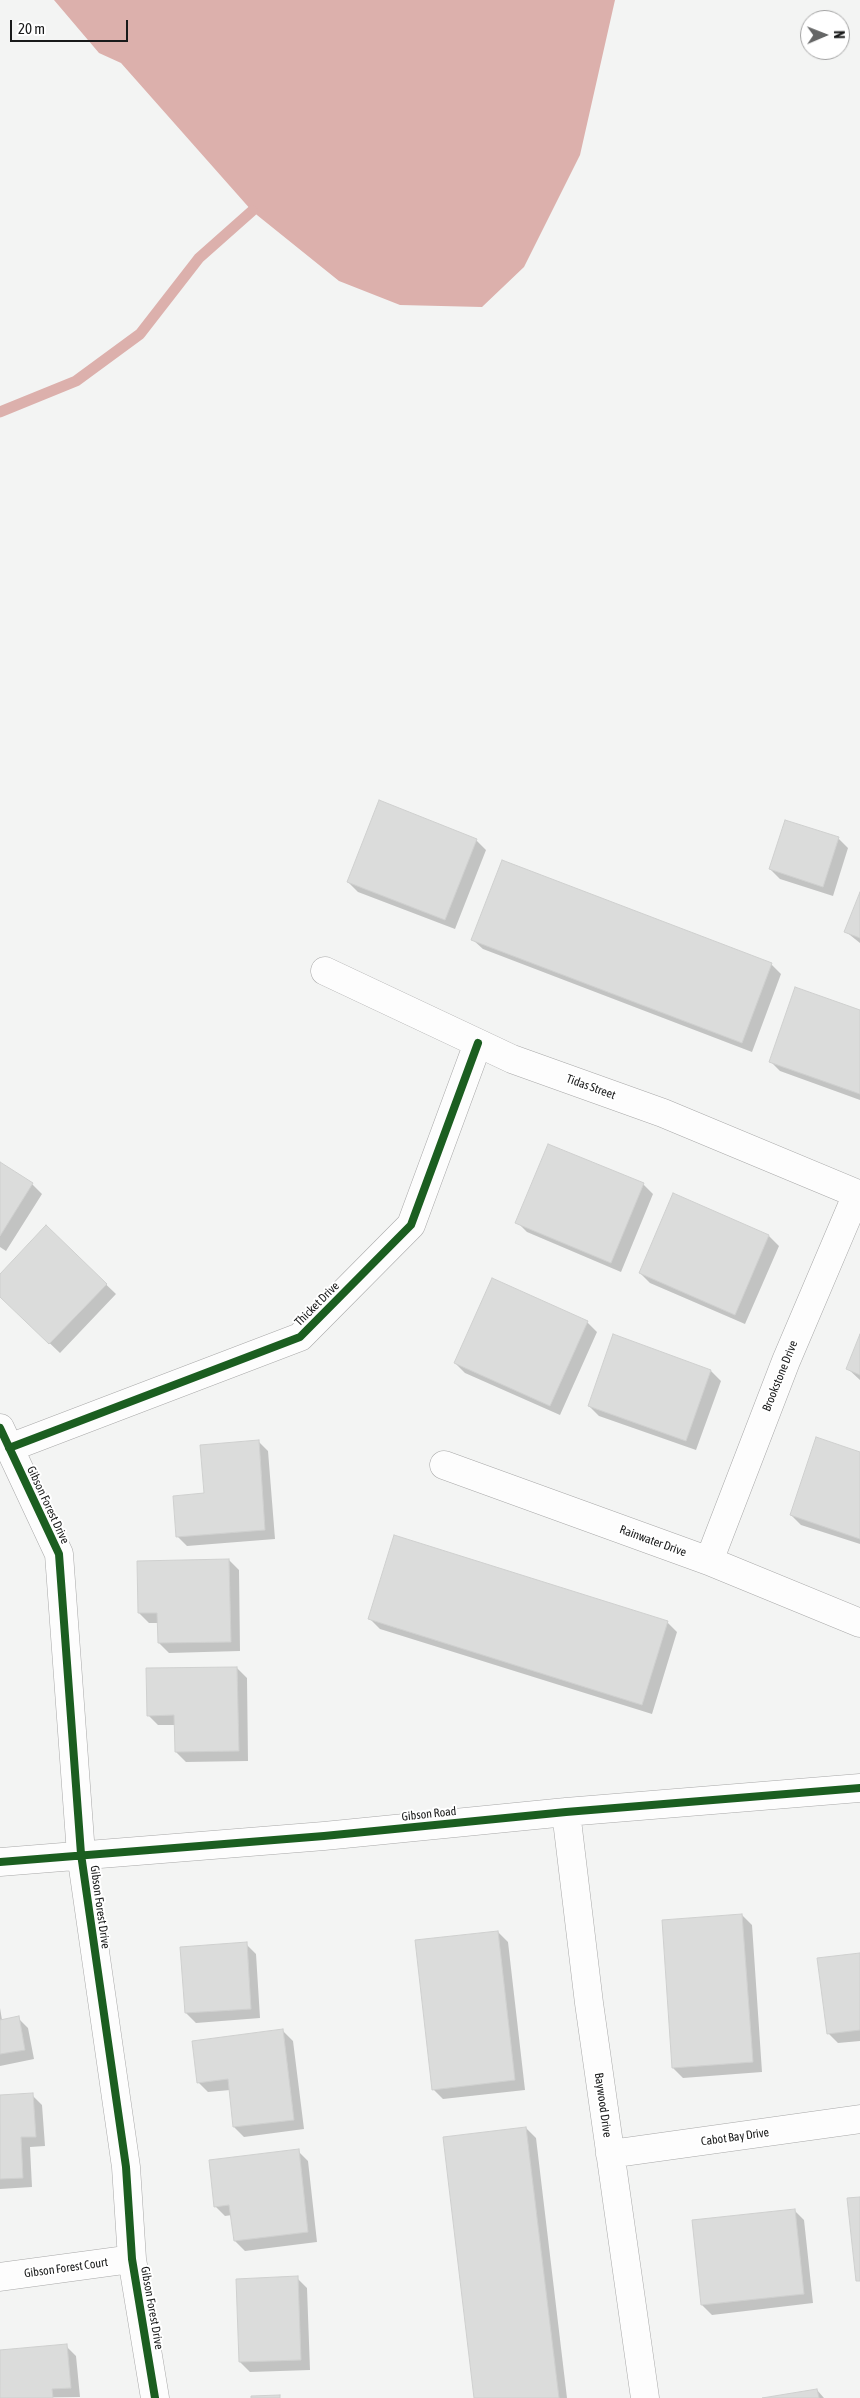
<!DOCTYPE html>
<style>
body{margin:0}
#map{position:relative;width:860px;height:2398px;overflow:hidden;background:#f3f4f3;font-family:"Asap Condensed",sans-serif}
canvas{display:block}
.north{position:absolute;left:800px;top:10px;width:50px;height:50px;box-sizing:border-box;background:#fff;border:1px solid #a3a3a3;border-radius:50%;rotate:89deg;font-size:14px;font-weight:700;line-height:20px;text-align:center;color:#191a1a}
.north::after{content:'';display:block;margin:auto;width:18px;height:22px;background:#656666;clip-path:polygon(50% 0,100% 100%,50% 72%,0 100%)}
.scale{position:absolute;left:10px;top:20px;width:118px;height:22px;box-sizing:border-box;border:2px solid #191a1a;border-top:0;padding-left:6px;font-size:15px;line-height:18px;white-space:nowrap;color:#191a1a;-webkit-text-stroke:4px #fff;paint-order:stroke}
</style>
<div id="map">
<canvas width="860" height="2398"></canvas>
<div class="north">N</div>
<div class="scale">20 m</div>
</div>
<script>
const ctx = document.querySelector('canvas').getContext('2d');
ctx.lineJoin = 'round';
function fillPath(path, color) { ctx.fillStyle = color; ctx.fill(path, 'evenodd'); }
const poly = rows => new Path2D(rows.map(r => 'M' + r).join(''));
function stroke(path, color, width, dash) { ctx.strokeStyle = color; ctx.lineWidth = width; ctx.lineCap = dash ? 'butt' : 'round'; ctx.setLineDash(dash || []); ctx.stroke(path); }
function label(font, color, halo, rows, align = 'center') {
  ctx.font = font + ' "Asap Condensed",sans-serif'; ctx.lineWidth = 4; ctx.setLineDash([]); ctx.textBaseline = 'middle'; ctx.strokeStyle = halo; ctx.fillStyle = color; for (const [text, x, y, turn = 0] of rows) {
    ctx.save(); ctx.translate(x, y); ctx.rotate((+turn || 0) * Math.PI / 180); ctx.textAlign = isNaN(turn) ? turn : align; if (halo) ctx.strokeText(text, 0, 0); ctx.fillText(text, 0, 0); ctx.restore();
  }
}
fillPath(poly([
 [54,0,615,0,580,155,524,267,482,307,400,305,339,281,252,211,121,63,99,53]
]), '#dcb0ac');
fillPath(poly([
 [838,838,848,848,833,896,780,879,770,869],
 [476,840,486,850,455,929,358,892,348,882],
 [860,895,860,943,845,931],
 [473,940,771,964,781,974,752,1052,483,949],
 [860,1011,860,1100,780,1071,770,1061],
 [0,1164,32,1184,42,1194,6,1251,0,1247],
 [643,1184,653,1194,621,1272,527,1232,517,1222],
 [46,1227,116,1294,60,1353,0,1296,0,1275],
 [769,1236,779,1246,745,1324,650,1283,640,1273],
 [587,1322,597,1332,560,1415,465,1373,455,1363],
 [860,1337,860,1380,847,1368],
 [711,1371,721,1381,696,1450,599,1416,589,1406],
 [258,1441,268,1451,275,1539,187,1546,177,1536,205,1494],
 [860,1453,860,1544,801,1525,791,1515],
 [229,1560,239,1570,240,1651,169,1653,159,1643,158,1623,149,1623,139,1613],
 [370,1619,667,1622,677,1632,652,1714,380,1629],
 [237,1668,247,1678,248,1761,186,1762,176,1752,176,1725,158,1725,148,1715],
 [742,1915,752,1925,762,2072,683,2078,673,2068],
 [498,1932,508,1942,525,2090,443,2099,433,2089],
 [246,1944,256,1954,260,2018,196,2023,186,2013],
 [860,1954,860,2041,838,2043,828,2033],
 [0,2008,2,2020,18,2018,28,2028,34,2059,0,2066],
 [283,2031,293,2041,304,2129,244,2137,234,2127,230,2090,208,2092,198,2082],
 [32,2095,42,2105,45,2146,30,2147,32,2187,0,2189,0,2097],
 [526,2128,536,2138,567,2398,475,2398],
 [298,2151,308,2161,317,2242,245,2251,235,2241,232,2215,225,2216,215,2206],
 [794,2210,804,2220,813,2303,712,2315,702,2305],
 [297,2278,307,2288,310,2370,250,2372,240,2362],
 [66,2346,76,2356,80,2397,0,2398,0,2351],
 [817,2390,824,2398,770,2398]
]), '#0003');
stroke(poly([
 [0,412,76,381,140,334,199,258,252,211]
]), '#dcb0ac', 11);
const building = poly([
 [379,800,477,839,445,920,347,882,379,800],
 [785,820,839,837,823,887,769,869,785,820],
 [502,860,772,963,742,1043,471,940,502,860],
 [860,892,860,938,844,932,860,892],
 [795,987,860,1010,860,1094,769,1062,795,987],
 [548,1144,644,1183,611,1263,515,1223,548,1144],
 [0,1162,33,1183,0,1236,0,1162],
 [673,1193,769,1235,735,1315,639,1273,673,1193],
 [46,1225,107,1284,49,1344,0,1297,0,1274,46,1225],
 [492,1278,588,1321,550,1406,454,1363,492,1278],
 [613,1334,711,1370,686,1441,588,1406,613,1334],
 [860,1334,860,1375,846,1369,860,1334],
 [816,1437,860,1452,860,1539,790,1515,816,1437],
 [259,1440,265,1530,176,1537,173,1496,204,1493,200,1445,259,1440],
 [394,1535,668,1621,642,1705,368,1619,394,1535],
 [229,1559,231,1642,158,1643,157,1613,138,1613,137,1561,229,1559],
 [237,1667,239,1751,175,1752,174,1715,147,1716,146,1668,237,1667],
 [742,1914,753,2062,672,2068,662,1920,742,1914],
 [498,1931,515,2080,432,2090,415,1940,498,1931],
 [247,1942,251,2009,185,2013,180,1947,247,1942],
 [860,1953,860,2030,827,2034,817,1958,860,1953],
 [19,2016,25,2050,0,2054,0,2020,19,2016],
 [283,2029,294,2120,233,2127,228,2079,197,2083,192,2041,283,2029],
 [33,2093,36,2137,21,2137,23,2178,0,2179,0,2095,33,2093],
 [526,2127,559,2398,474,2398,443,2137,526,2127],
 [299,2149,308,2232,234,2241,229,2205,214,2207,209,2160,299,2149],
 [860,2197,860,2281,856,2281,847,2198,860,2197],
 [795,2209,804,2294,701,2305,692,2220,795,2209],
 [298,2276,301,2360,239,2362,236,2279,298,2276],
 [67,2344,71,2388,52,2389,53,2398,0,2398,0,2350,67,2344],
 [817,2389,819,2398,762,2398,817,2389],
 [280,2395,280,2398,251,2398,251,2396,280,2395]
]);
fillPath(building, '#dbdcdb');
stroke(building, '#cfd0cf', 1);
const minor = poly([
 [325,971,512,1059,663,1113,860,1195],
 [0,1428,59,1554,81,1854,126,2167,132,2259,155,2398],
 [9,1448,300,1337,411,1225,478,1043],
 [444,1465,709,1561,860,1623],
 [709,1561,786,1361,857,1194],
 [566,1812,589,2003,645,2398],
 [0,1862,324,1836,566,1812,860,1788],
 [610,2154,860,2119],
 [0,2277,132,2259]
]);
stroke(minor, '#a8a8a8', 29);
stroke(minor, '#fdfdfd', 28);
stroke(poly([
 [0,1428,59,1554,81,1854,126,2167,132,2259,155,2398],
 [9,1448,300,1337,411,1225,478,1043],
 [0,1862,324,1836,566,1812,860,1788]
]), '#1b5e20', 8);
label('12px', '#191a1a', '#fff', [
 ["Tidas Street",591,1087,20],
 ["Thicket Drive",317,1304,-45],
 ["Brookstone Drive",780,1376,-68],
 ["Gibson Forest Drive",48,1505,65],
 ["Rainwater Drive",653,1541,20],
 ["Gibson Road",429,1814,-6],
 ["Gibson Forest Drive",100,1907,82],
 ["Baywood Drive",603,2105,82],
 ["Cabot Bay Drive",735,2137,-8],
 ["Gibson Forest Court",66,2268,-8],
 ["Gibson Forest Drive",152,2308,80]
]);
</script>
